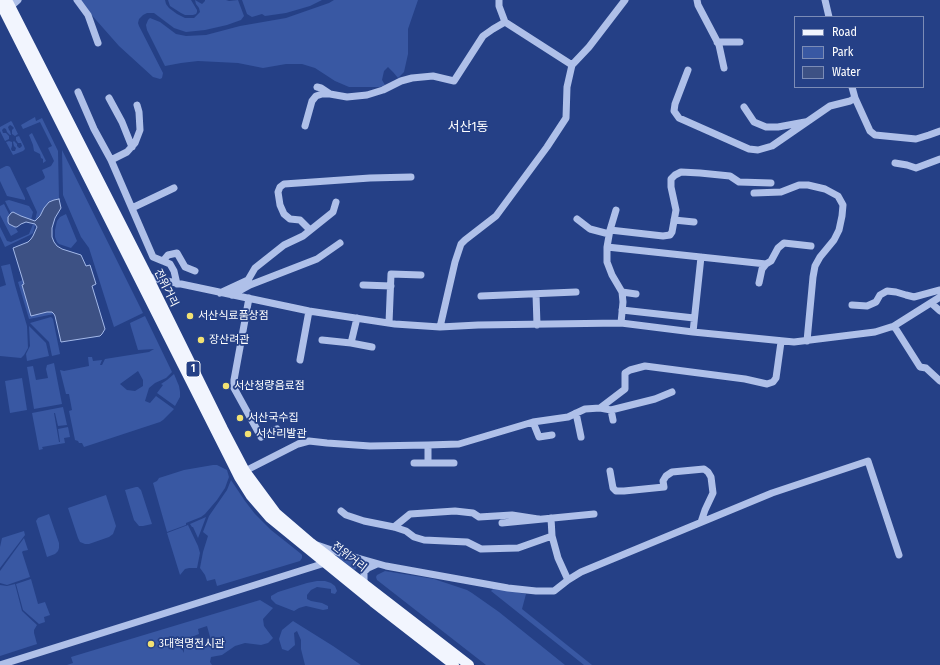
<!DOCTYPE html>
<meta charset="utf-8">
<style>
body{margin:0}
#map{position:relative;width:940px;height:665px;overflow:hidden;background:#254086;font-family:"Fira Sans Condensed",sans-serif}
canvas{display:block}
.legend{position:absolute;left:794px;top:16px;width:130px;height:72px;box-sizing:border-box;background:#254086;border:1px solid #7c8cb6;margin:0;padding:5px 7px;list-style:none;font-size:12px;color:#fff}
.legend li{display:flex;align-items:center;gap:8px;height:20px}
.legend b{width:20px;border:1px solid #7c8cb6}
</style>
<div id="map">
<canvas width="940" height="665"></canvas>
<ul class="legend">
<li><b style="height:5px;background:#f2f5fe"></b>Road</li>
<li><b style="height:11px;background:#3958a3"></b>Park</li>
<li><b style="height:11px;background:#3d5184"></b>Water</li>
</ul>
</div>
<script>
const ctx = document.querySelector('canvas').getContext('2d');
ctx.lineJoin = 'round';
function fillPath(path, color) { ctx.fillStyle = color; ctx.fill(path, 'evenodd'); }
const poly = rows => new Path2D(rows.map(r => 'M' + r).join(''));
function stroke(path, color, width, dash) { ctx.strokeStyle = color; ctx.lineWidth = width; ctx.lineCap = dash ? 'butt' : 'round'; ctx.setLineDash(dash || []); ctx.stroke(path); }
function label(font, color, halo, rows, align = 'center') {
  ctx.font = font + ' "Fira Sans Condensed","Noto Sans KR",sans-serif'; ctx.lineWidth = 3.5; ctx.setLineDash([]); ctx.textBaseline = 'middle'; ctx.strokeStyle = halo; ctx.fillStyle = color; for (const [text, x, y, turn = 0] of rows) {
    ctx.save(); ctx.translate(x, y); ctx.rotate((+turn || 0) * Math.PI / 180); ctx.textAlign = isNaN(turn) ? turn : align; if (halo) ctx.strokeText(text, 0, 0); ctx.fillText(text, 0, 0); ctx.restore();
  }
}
fillPath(poly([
 [80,0,165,0,166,4,169,8,177,14,185,18,194,18,200,12,199,8,196,4,195,0,202,4,205,1,205,0,226,0,229,1,238,0,244,16,241,20,227,25,205,30,186,32,174,28,154,13,147,13,143,15,139,19,138,23,139,26,163,73,162,78,160,79,153,77,119,46,89,12],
 [168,0,191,0,197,10,197,12,196,14,193,15,185,15,181,13,170,6],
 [242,0,322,0,310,6,286,13,265,16,262,14,252,17,247,14],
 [334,0,418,0,408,29,408,54,404,72,398,78,393,72,388,67,384,71,382,80,385,85,380,87,349,87,335,81,315,68,302,64,286,64,263,68,238,63,198,61,181,63,165,66,147,30,146,25,148,20,150,18,160,22,176,34,186,36,206,35,240,26,286,18,329,3],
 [35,117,36,121,42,118,58,151,56,157,58,151,59,199,54,200,44,208,40,216,35,221,37,212,26,188,44,179,45,177,42,170,51,166,54,161,48,148,52,146,40,122,23,129,21,125],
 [11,121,12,122,18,134,15,136,12,134,12,130,14,128,12,126,10,125,8,127,9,130,10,131,11,135,10,135,7,132,6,129,4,128,2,130,3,133,6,133,9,136,9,139,5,141,0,131,0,127],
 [32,133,46,161,43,163,43,159,41,158,40,154,34,151,33,145,29,135],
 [19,136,24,146,25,149,23,151,13,155,6,142,9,141,12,142,12,146,11,149,12,151,15,151,16,148,14,146,13,142,14,141,17,144,17,146,19,148,20,148,22,146,21,143,18,143,16,140,16,137],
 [62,150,143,313,114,327,89,248,81,237,63,195],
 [6,166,8,166,10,167,25,198,25,200,7,196,0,181,0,169],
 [9,200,29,206,33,212,31,220,21,216,16,213,11,213,5,201],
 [4,204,9,214,8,217,9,224,15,227,18,232,11,236,0,215,0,206],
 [66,214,77,241,71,248,59,244,57,242,55,237,55,230,57,221,60,217],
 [33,224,35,225,33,233,30,235,5,247,0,236,0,227,7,241,11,242,29,234],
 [10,264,15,285,27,326,28,348,24,355,21,358,0,356,0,287,6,285,1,266],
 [23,280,24,285,22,285,31,315,47,312,52,312,54,314,29,319,18,282],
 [145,316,172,372,166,378,155,383,149,388,145,401,150,403,156,396,174,409,163,420,160,422,84,447,82,443,79,443,78,441,75,440,69,411,72,410,69,394,66,394,60,370,64,371,89,366,88,357,92,357,93,361,102,360,100,365,102,365,105,359,149,352,154,349,138,350,131,327,130,323],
 [138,371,143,380,143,386,135,391,127,390,120,384],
 [51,317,53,319,60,354,52,356,49,342,30,323],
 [29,326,46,343,49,356,27,361,26,354,30,346],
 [54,363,62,404,34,409,27,367,33,366,36,380,48,378,46,369,47,365],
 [174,374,179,386,180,392,180,397,175,406,157,393,163,385,161,384,167,380],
 [22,378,27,410,10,413,5,381],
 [63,407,67,425,58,426,55,413,54,413,59,442,60,442,58,429,68,427,70,437,64,438,65,443,42,447,43,449,39,450,32,413],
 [213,465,217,465,227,470,229,477,225,488,217,500,205,514,201,517,186,523,186,525,167,532,153,483,157,481,159,478,184,470],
 [231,480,245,501,255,514,271,530,300,553,302,555,302,558,300,561,217,586,215,579,207,581,205,575,200,568,203,552,208,536,203,532,209,516,227,490],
 [136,487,138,487,141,490,152,524,143,526,139,526,134,520,125,490],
 [106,495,116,526,113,534,109,537,89,544,85,544,80,542,78,538,68,508],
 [49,514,59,543,59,548,58,551,55,554,47,557,36,521,38,518],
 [206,517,200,533,198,538,193,527,192,527,190,524],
 [188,525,198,546,200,553,197,568,189,568,185,569,180,575,167,533],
 [24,531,25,535,0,568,0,547,2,538],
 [24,538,28,550,23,551,22,552,30,577,7,585,0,583,0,571],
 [335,554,355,562,357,565,356,569,354,570,335,555],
 [385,571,434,579,467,590,472,593,499,612,565,665,486,665,377,580,376,577,377,575],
 [31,579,38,604,45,602,50,615,44,617,45,622,39,624,23,610,16,584],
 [317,581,325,581,331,583,335,586,337,591,335,594,331,593,331,589,317,587,311,590,307,595,307,599,311,601,322,603,328,606,328,609,323,610,306,606,299,608,294,611,276,604,271,599,271,596,278,592,307,583],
 [15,584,22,611,37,625,34,630,34,633,37,644,0,656,0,585,7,586],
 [496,588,526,594,522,609,592,665,584,665,491,591,493,589],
 [260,600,273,608,263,619,264,626,273,638,268,643,261,645,245,643,235,646,222,655,211,657,210,662,212,665,67,665,73,663,71,657],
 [207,626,212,644,200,647,196,644,191,643,184,646,184,653,182,649,183,645,190,642,189,638,199,634,198,629],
 [293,621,333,646,361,665,305,665,301,649,301,640,297,631,294,633,295,645,288,651,282,649,279,639,282,630]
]), '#3958a3');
const water = poly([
 [59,199,61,208,55,218,52,228,52,237,54,242,57,246,62,249,81,255,86,266,90,265,96,284,92,286,105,329,102,334,100,336,61,342,55,316,54,314,52,312,47,312,31,316,22,285,24,284,13,248,28,242,31,239,33,236,37,227,35,224,26,222,21,224,17,227,15,227,9,224,8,222,8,217,11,213,13,212,21,216,35,221,40,216,44,208,49,202,54,200,59,199]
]);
fillPath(water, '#3d5184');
stroke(water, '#a4b9e9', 1);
stroke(poly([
 [77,0,88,15,98,43],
 [499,0,499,6,505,22,572,65],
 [697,0,698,5,719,45,724,68],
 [825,0,829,17],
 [10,7,18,0],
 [717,42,740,42],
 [688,70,675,104,674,111,679,118,749,149,758,150,772,146,830,106,850,101,855,98,852,87],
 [317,87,321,88,330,94,347,97,367,95,383,90,401,81,412,78,433,76,454,81,483,36,493,29,505,22],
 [78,92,94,129,111,160,153,257,170,264,174,271,177,284],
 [109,98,122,122,132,147],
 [855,98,870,131,875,135,916,139,929,135,940,131],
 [744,107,754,122,766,127,778,127,805,122],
 [305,126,312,101,316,96,322,94,330,94],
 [111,160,127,152,135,143,140,130,139,112,137,105],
 [895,163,907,165,916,168,940,159],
 [754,193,781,192,799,185,808,185,825,189,838,196,843,205,842,216,839,230,834,240,820,257,815,266,813,277,807,341],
 [132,208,174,188],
 [616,210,610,230,607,247,607,262,612,275,622,292,623,302,621,323],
 [577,219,590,229,609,234],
 [674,220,694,222],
 [310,230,300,220,290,219,284,214,280,205,278,192,280,187,284,184,370,178,411,177],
 [610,230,663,236,670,235,672,232,676,210,671,187,671,179,675,175,681,172,700,173,730,176,739,182,771,183],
 [607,247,766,264,771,261,778,248,784,243,811,246],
 [163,261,168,255,177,253,185,267,195,271],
 [148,277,309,311,395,324,440,327,478,325,621,323,693,332,794,342,875,332,894,326,940,297],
 [759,283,762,269,766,264],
 [363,285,391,286],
 [622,292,636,294],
 [220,293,248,280,255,268,284,245,303,236,333,212,336,202],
 [536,294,537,325],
 [232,295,250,285,317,259,340,243],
 [481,296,576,292],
 [249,298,234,380,234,388,261,437,277,429],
 [931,303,940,311],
 [852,305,867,306,876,302,880,295,887,291,896,292,906,295,914,297,940,290],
 [622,310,694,318],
 [389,323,391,274,421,275],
 [894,326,920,367,926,368,940,381],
 [440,327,455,262,461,244,465,240,496,216,547,147,566,118,567,87,572,65,589,47,625,0],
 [693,332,701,257],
 [322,340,351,343,372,347],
 [351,343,357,318],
 [300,360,309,311],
 [600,408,625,389,625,373,630,370,645,366,745,379,767,384,773,382,776,378,781,342],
 [611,410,613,420],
 [576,413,581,437],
 [533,422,539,437,552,435],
 [428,445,428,463],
 [414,463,454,463],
 [245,471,298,444,309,441,327,443,370,446,428,445,459,444,533,422,568,417,585,409,600,408,611,410,655,399,672,392],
 [610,471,613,488,616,491,624,491,664,487,663,481,666,476,672,472,704,469,708,472,711,477,713,493,705,510,701,522],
 [341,511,346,515,364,521,394,527,406,531,414,537,424,540,467,542,481,549,518,548,552,536],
 [551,518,552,536,558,558,568,580],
 [502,523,594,514],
 [394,527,410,514,455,511,473,513,479,517,512,515,538,519],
 [317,545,340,553,386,566,508,588,536,591,554,591,568,580,581,572,772,493,868,461,899,555],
 [365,585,364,580,364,572,368,568,377,564],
 [0,665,325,563]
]), '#afc0e9', 7);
stroke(poly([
 [7,0,148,277,223,429,245,471,276,513,311,543,469,665],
 [0,3,231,461,239,477,251,496,270,518,373,602,454,665]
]), '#f2f5fe', 10);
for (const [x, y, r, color] of [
 [190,316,4,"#f3e273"],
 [201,340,4,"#f3e273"],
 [226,386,4,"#f3e273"],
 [240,418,4,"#f3e273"],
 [248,434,4,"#f3e273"],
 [151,644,4,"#f3e273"]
]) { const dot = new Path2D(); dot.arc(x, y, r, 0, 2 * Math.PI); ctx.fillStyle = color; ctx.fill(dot); stroke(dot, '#254086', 1.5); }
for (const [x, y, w] of [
 [193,369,14]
]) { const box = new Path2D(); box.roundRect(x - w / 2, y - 8, w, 16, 3); ctx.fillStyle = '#254086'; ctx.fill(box); stroke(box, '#fff', 1); }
label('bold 10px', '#fff', null, [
 ["1",193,369]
]);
label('11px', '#fff', '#254086', [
 ["전위거리",166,288,64],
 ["전위거리",349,557,38]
]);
label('11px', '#fff', '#254086', [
 ["서산식료품상점",198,316],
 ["장산려관",209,340],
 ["서산청량음료점",234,386],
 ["서산국수집",248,418],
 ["서산리발관",256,434],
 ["3대혁명전시관",159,644]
], 'left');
label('13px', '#fff', '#254086', [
 ["서산1동",468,127]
]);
</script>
